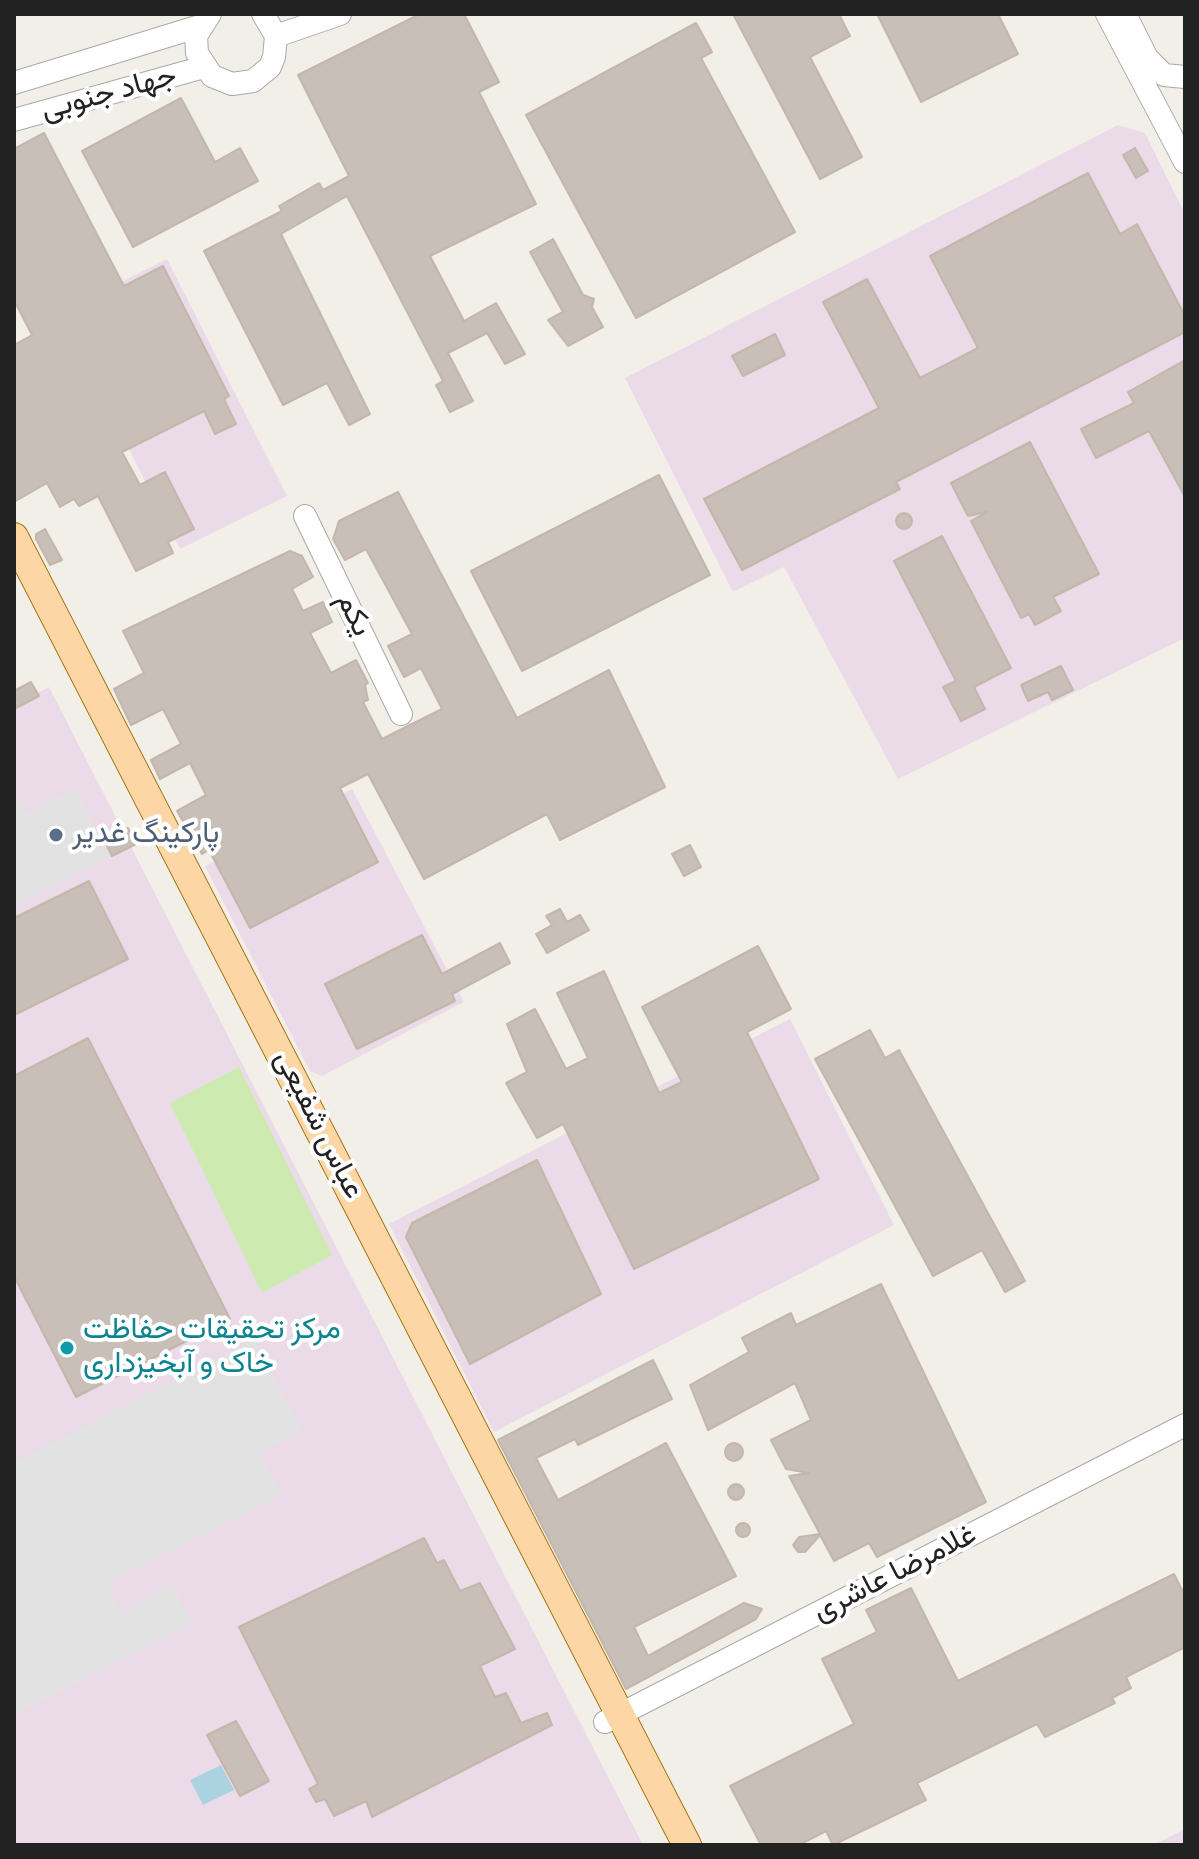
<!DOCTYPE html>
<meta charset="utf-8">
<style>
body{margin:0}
#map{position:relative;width:1199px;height:1859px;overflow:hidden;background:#f2efe9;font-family:"Titillium Web",sans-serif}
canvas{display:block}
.frame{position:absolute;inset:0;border:16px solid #222;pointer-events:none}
</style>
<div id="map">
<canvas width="1199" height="1859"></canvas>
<div class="frame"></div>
</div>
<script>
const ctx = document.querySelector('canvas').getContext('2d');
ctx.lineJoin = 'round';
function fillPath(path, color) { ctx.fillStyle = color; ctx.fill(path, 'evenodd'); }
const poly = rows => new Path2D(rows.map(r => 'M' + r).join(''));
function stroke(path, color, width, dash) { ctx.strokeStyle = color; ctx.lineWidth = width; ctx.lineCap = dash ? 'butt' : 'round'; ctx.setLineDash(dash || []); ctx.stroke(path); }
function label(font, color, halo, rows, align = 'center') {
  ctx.font = font + ' "Titillium Web",Vazirmatn,sans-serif'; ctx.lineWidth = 8; ctx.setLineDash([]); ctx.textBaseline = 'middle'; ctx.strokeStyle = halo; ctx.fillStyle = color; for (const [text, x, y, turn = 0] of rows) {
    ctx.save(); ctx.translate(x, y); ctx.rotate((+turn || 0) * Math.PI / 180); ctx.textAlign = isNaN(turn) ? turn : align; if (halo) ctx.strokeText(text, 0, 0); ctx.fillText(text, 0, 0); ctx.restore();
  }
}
fillPath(poly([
 [1118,125,1145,133,1185,214,1185,638,898,779,784,567,733,592,625,378],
 [167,259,287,496,180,549,59,313],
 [49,687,643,1845,14,1845,14,705],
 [352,789,464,1002,322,1076,310,1071,205,866],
 [790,1019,894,1225,494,1432,389,1224],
 [1185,1829,1185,1845,1153,1845]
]), '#ebdbe8');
fillPath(poly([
 [239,1067,332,1255,262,1293,170,1103]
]), '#cdebb0');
fillPath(poly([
 [14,786,27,813,76,789,110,857,14,906],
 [254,1340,303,1432,259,1452,283,1495,108,1581,121,1613,172,1584,192,1623,14,1715,14,1463]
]), '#e2e2e2');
fillPath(poly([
 [221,1765,234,1790,203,1805,190,1780]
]), '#aad3df');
const building = poly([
 [420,14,464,14,499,82,479,92,536,204,430,256,464,321,496,303,525,354,505,364,487,333,448,353,473,401,450,412,436,385,443,381,347,196,281,234,370,414,349,425,327,383,283,405,204,251,282,211,279,206,319,183,323,190,349,176,298,75,420,14],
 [733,14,839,14,850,36,810,57,862,157,820,179,733,14],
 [877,14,998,14,1018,54,921,102,877,14],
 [696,23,712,52,701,58,795,232,636,318,526,115,696,23],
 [181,98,215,162,240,148,258,181,133,247,82,151,181,98],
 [44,133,124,286,163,266,229,396,224,399,236,424,215,434,204,411,122,452,140,485,165,472,194,529,168,542,173,553,136,571,98,496,79,506,74,499,60,507,47,483,14,502,14,345,32,335,14,300,14,149,44,133],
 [1135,148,1148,171,1136,178,1123,155,1135,148],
 [1088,173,1120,234,1137,224,1185,316,1185,332,896,482,900,489,742,570,704,499,879,408,823,302,867,279,920,378,978,348,930,256,1088,173],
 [553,239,583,295,594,299,592,307,603,327,568,346,548,320,563,312,530,252,553,239],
 [775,334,785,355,743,376,732,356,775,334],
 [1185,360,1185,497,1149,431,1096,458,1081,429,1134,403,1128,392,1185,360],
 [1030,442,1099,574,1053,597,1061,611,1035,625,1029,614,1021,618,971,521,987,512,968,516,951,483,1030,442],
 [659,475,710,575,522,671,471,571,659,475],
 [398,492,517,718,609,670,665,787,560,840,547,814,424,879,368,774,340,788,378,862,250,928,209,850,202,854,177,811,206,795,190,763,160,779,151,760,181,744,163,709,131,725,114,689,144,673,123,631,290,551,302,556,313,577,292,589,303,611,323,602,332,622,310,633,331,673,356,660,368,683,365,685,368,700,363,702,382,739,442,709,421,668,404,677,388,646,412,634,366,549,345,560,333,539,339,521,398,492],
 '896 521a8 8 0 1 1 16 0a8 8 0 1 1-16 0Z',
 [45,529,62,560,50,565,36,539,36,534,45,529],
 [942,536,1011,668,974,687,985,709,961,721,943,687,956,681,894,561,942,536],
 [1061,666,1073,690,1052,700,1048,692,1028,701,1021,685,1061,666],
 [31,682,39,696,14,709,14,691,31,682],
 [128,828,136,844,112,856,104,840,128,828],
 [690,845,701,867,684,876,672,854,690,845],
 [89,881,128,959,14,1015,14,918,89,881],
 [560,909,567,922,580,915,589,930,547,953,536,934,552,925,546,916,560,909],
 [422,935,442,974,500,943,510,963,452,994,455,1001,357,1049,325,984,422,935],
 [758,946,791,1009,747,1032,819,1179,634,1269,563,1124,537,1138,506,1083,527,1072,507,1024,535,1009,566,1069,588,1058,557,993,604,971,659,1093,682,1082,642,1007,758,946],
 [870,1030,885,1058,899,1050,1025,1281,1005,1292,982,1250,933,1276,815,1059,870,1030],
 [88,1038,230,1319,76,1397,14,1276,14,1076,88,1038],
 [537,1160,601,1294,470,1364,406,1237,412,1223,537,1160],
 [881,1284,986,1502,877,1557,869,1543,834,1561,820,1535,805,1552,798,1552,793,1545,799,1537,820,1534,789,1476,809,1473,786,1469,771,1440,811,1420,795,1383,708,1430,690,1385,749,1352,742,1338,791,1313,796,1325,881,1284],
 [653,1360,672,1399,578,1445,575,1439,536,1458,558,1500,666,1443,736,1576,634,1627,648,1656,744,1603,762,1609,756,1619,626,1689,498,1440,653,1360],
 '725 1452a9 9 0 1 1 18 0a9 9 0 1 1-18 0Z',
 '728 1492a8 8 0 1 1 16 0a8 8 0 1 1-16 0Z',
 '736 1530a7 7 0 1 1 14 0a7 7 0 1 1-14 0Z',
 [424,1538,437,1563,444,1560,460,1591,480,1583,515,1649,480,1666,495,1697,506,1693,521,1723,547,1713,552,1725,372,1817,366,1801,334,1816,325,1799,316,1802,309,1789,318,1784,239,1627,424,1538],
 [1174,1574,1185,1596,1185,1647,1126,1677,1131,1688,1112,1698,1115,1703,1045,1737,1037,1724,917,1783,926,1800,833,1845,826,1831,799,1845,761,1845,730,1786,854,1724,822,1659,877,1632,866,1610,911,1588,958,1681,1174,1574],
 [236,1721,269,1781,240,1796,207,1735,236,1721]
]);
fillPath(building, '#c7bfb8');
stroke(building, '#c4b6ab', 2);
const minor = poly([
 [210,14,196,36,197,53,212,76,232,84,253,81,270,67,274,57,276,36,263,14],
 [1107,14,1185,162],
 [1125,14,1147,58,1164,75,1185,77],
 [276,36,340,14],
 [14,83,200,26],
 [14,120,204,67],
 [305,516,401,714],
 [605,1722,1185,1425]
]);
const major = poly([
 [14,537,687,1845]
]);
stroke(minor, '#a9a9a9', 24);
stroke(major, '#a06b00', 30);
stroke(minor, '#fff', 22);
stroke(major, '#fcd6a4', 28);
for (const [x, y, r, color] of [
 [56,835,8,"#5c6f8a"],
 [67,1348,8,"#0f9aa8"]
]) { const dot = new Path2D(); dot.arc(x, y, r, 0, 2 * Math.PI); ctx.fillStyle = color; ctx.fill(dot); stroke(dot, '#fff', 3); }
label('30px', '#222', '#fff', [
 ["جهاد جنوبی",109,94,-15],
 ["یکم",353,615,64],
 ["عباس شفیعی",318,1125,63],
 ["غلامرضا عاشری",895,1574,-27]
]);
label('30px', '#4e5e75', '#fff', [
 ["پارکینگ غدیر",72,835]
], 'left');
label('30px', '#0d838f', '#fff', [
 ["مرکز تحقیقات حفاظت",83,1331],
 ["خاک و آبخیزداری",83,1365]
], 'left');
</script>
